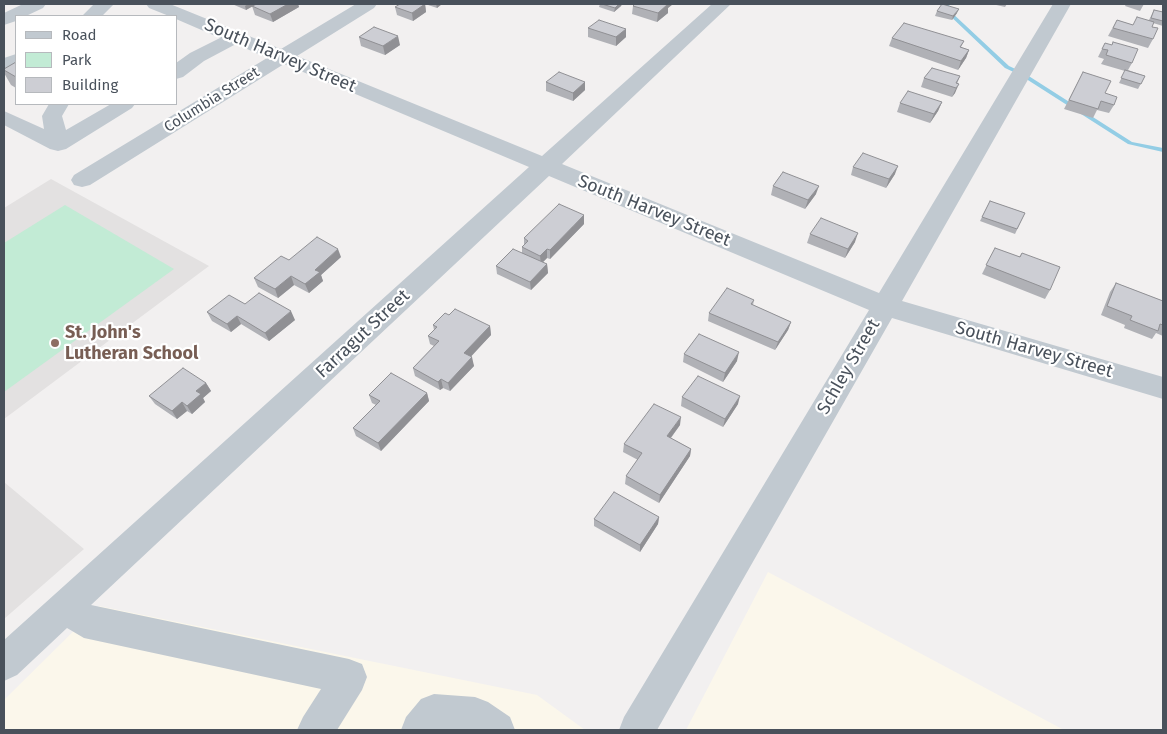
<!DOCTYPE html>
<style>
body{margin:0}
#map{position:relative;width:1167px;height:734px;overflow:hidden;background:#f2f0f0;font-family:"Fira Sans",sans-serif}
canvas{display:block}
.frame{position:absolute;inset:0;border:5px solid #49515b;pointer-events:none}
.legend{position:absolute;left:15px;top:15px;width:162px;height:90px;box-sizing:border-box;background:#fff;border:1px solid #b6b9bd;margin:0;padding:6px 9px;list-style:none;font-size:15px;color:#49515b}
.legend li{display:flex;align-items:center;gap:10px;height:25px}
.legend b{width:25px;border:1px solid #b6b9bd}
</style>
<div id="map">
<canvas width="1167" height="734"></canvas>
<div class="frame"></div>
<ul class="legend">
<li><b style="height:6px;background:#c1c9d0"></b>Road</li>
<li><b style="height:14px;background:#c2ebd5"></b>Park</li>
<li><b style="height:14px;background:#cdced4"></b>Building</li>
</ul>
</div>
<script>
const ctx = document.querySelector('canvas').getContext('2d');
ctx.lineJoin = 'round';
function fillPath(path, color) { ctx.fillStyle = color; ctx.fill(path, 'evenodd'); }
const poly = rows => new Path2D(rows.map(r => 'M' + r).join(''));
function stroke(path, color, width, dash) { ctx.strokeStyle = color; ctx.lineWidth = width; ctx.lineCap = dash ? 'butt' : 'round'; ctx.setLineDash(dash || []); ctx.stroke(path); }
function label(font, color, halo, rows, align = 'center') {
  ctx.font = font + ' "Fira Sans",sans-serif'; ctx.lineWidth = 4.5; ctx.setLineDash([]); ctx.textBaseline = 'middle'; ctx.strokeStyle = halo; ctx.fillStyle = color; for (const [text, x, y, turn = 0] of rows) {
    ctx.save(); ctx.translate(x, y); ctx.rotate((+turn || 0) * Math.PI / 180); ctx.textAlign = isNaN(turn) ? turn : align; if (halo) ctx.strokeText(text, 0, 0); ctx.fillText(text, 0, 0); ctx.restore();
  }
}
fillPath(poly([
 [768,572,1064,730,686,730],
 [99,606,537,695,585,730,4,730,4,700]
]), '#fbf7eb');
fillPath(poly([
 [51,179,209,266,4,419,4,208],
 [4,482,84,549,4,619]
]), '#e3e1e1');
fillPath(poly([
 [65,205,174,269,4,392,4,243]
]), '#c2ebd5');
fillPath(poly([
 [945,4,949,4,950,11,1009,66,1024,73,1132,142,1163,148,1163,152,1128,144,1020,75,1005,68,946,12,945,4]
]), '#93cde5');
fillPath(poly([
 [23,4,46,4,43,8,26,16,16,16,16,21,4,25,4,13,23,4],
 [94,4,114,4,102,16,82,16,94,4],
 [146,4,170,4,281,49,356,4,377,4,374,8,297,56,542,156,712,4,731,4,562,164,879,293,1053,4,1071,4,902,301,1163,377,1163,399,892,318,657,730,619,730,624,717,869,310,549,176,91,605,349,659,362,664,367,677,362,690,337,730,297,730,303,717,321,689,84,638,67,628,17,675,4,681,4,640,529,167,284,64,90,185,82,187,74,185,71,180,74,175,267,58,236,44,204,61,183,77,176,79,176,63,190,53,220,38,176,19,176,16,169,16,149,8,146,4],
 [16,54,16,66,4,70,4,58,16,54],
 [49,104,69,104,62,116,66,130,111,104,135,104,132,108,66,149,58,151,50,149,4,125,4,111,44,129,42,116,49,104],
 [434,694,475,697,488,702,510,717,515,730,401,730,406,717,421,699,434,694]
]), '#c1c9d0');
fillPath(poly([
 [232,4,298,4,299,7,273,22,255,15,252,6,246,10],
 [425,4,442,4,437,8],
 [425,4,426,12,413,21,397,15,395,7],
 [600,4,622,4,621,6,614,12,599,7],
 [635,4,673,4,668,8,668,13,657,22,632,14,633,6],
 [992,4,1007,4,1005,7],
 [1126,4,1144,4,1140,11,1125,6],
 [1154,10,1163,12,1163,26,1153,23,1152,27,1153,39,1148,48,1108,36,1117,20,1133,25,1149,20],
 [937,11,957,13,952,20,935,16],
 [588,28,626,29,626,37,616,46,588,37],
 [359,37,400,45,385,55,361,46],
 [892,38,964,41,961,47,969,50,966,58,958,70,889,46],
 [1105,43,1132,63,1128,70,1145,76,1138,89,1119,83,1125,71,1101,64,1104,59,1098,57],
 [16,62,16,88,11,85,4,73,4,69],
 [1083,72,1105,93,1114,105,1109,113,1097,110,1093,118,1064,109],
 [960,76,957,84,955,93,952,97,921,87,924,78],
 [546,82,585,82,585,90,573,101,546,91],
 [942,102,938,111,930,123,897,112,900,103],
 [853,167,895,174,886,188,851,175],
 [773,186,816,194,805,209,771,195],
 [990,201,1025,213,1015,234,980,221],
 [584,224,550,259,547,258,543,262,547,264,548,273,531,290,497,274,496,266,522,253,522,247,524,245,524,238],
 [810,234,855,242,845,258,807,243],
 [995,248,1019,257,1022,253,1050,290,1045,299,982,274],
 [341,257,321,275,323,281,309,293,294,285,278,298,258,287,254,278,289,260],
 [1116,283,1163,301,1163,336,1156,333,1152,339,1124,328,1125,325,1101,315,1110,292],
 [754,300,753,305,791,322,788,330,775,350,708,321,709,313],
 [245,304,295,320,269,341,241,324,231,332,212,321,207,312],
 [449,315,490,326,491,335,470,356,474,366,450,391,443,388,440,390,415,376,413,368,434,346,430,344,428,336,434,330,433,325],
 [684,354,737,361,723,382,683,362],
 [206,383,211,391,203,398,205,402,192,414,187,411,177,419,155,404,149,396],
 [427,393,429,401,381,451,356,436,353,428,376,405,372,403,369,395],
 [682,397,738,404,723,427,681,406],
 [680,425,671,438,691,449,690,456,659,503,625,484,626,476,638,460,623,452,624,444],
 [659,517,658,524,640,552,594,526,594,519]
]), '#b0b1b6');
fillPath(poly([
 [248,4,257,4,246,10,245,6],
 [288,4,298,4,299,7,273,22,270,14],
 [425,4,426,12,413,21,412,13],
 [436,4,442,4,437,8],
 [619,4,622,4,621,6,614,12,615,8],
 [668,4,673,4,668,8],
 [668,4,668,13,657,22,658,13],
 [959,9,957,13,952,20,953,16],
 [626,29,626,37,616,46,616,37],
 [398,36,400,45,385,55,383,46],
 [969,50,966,58,958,70,961,61],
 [585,82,585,90,573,101,573,93],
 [959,84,955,93,952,97,956,88],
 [942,102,938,111,930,123,934,114],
 [898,166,895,174,886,188,889,179],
 [819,186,816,194,805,209,808,200],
 [584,215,584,224,550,259,550,250],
 [858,233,855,242,845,258,848,249],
 [338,249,341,257,321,275,323,281,309,293,305,284,315,270],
 [547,249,547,258,541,264,540,256],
 [547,264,548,273,531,290,530,282],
 [291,276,294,285,278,298,275,289],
 [291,311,295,320,269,341,265,333],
 [237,316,241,324,231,332,227,324],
 [791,322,788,330,775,350,778,342],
 [490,326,491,335,466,362,464,353],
 [739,352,737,361,723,382,725,373],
 [472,357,474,366,450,391,448,383],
 [441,379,443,388,440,390,438,382],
 [206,383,211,391,203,398,205,402,192,414,187,406,196,391],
 [427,393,429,401,381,451,378,443],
 [740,396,738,404,723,427,725,419],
 [182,402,187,411,177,419,172,411],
 [681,417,680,425,666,444,667,436],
 [691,449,690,456,659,503,660,495],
 [659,517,658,524,640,552,640,545]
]), '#909094');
const building = poly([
 [257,4,288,4,270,14,252,6,257,4],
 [400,4,425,4,412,13,395,7,400,4],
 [602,4,619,4,615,8,602,4],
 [635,4,668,4,658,13,633,6,635,4],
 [942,4,959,9,953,16,937,11,942,4],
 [1154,10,1163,12,1163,21,1151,18,1154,10],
 [1137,17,1154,22,1152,27,1158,28,1153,39,1113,28,1117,20,1133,25,1137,17],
 [599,20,626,29,616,37,588,28,599,20],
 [904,23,964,41,960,47,969,50,961,61,892,38,904,23],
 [374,27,398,36,383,46,359,37,374,27],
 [1113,42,1138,49,1132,63,1106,55,1108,50,1102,49,1105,43,1112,45,1113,42],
 [16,62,16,77,4,70,4,69,16,62],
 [932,68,960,76,956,83,959,84,956,88,924,78,932,68],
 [1125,70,1145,76,1141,84,1121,78,1125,70],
 [559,72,585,82,573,93,546,82,559,72],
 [1083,72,1111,81,1105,93,1117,97,1114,105,1101,101,1098,109,1069,100,1083,72],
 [908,91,942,102,934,114,900,103,908,91],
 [863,153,898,166,889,179,853,167,863,153],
 [783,172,819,186,808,200,773,186,783,172],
 [990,201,1025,213,1017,229,982,217,990,201],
 [559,204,584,215,550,250,547,249,540,256,522,247,528,241,524,238,559,204],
 [821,218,858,233,848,249,810,234,821,218],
 [317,237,338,249,315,270,320,272,305,284,291,276,275,289,254,278,281,256,289,260,317,237],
 [995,248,1020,257,1022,253,1060,267,1050,290,986,265,995,248],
 [513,249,547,264,530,282,496,266,513,249],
 [1116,283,1163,301,1163,325,1160,324,1158,331,1130,320,1132,316,1107,306,1116,283],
 [727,288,754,300,751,304,791,322,778,342,709,313,727,288],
 [259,293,291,311,265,333,237,316,227,324,207,312,229,295,245,304,259,293],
 [455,309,490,326,464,353,472,357,448,383,441,379,438,382,413,368,439,341,428,336,437,327,433,325,445,313,449,315,455,309],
 [699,334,739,352,725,373,684,354,699,334],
 [183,368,206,383,196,391,201,394,187,406,182,402,172,411,149,396,183,368],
 [391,373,427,393,378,443,353,428,380,401,369,395,391,373],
 [698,376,740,396,725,419,682,397,698,376],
 [654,404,681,417,667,436,691,449,660,495,626,476,642,453,624,444,654,404],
 [614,492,659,517,640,545,594,519,614,492]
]);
fillPath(building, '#cdced4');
stroke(building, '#909094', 1);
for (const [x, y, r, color] of [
 [55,343,5,"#8d6e63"]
]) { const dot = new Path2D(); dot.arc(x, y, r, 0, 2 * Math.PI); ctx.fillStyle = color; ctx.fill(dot); stroke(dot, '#fff', 2); }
label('15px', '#49515b', '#fff', [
 ["Columbia Street",212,100,-32]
]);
label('18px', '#49515b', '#fff', [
 ["South Harvey Street",280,56,23],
 ["South Harvey Street",654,211,22],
 ["Farragut Street",363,334,-43],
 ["South Harvey Street",1034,350,16],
 ["Schley Street",849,367,-60]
]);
label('bold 18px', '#785e54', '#fff', [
 ["St. John's",65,333],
 ["Lutheran School",65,354]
], 'left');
</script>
